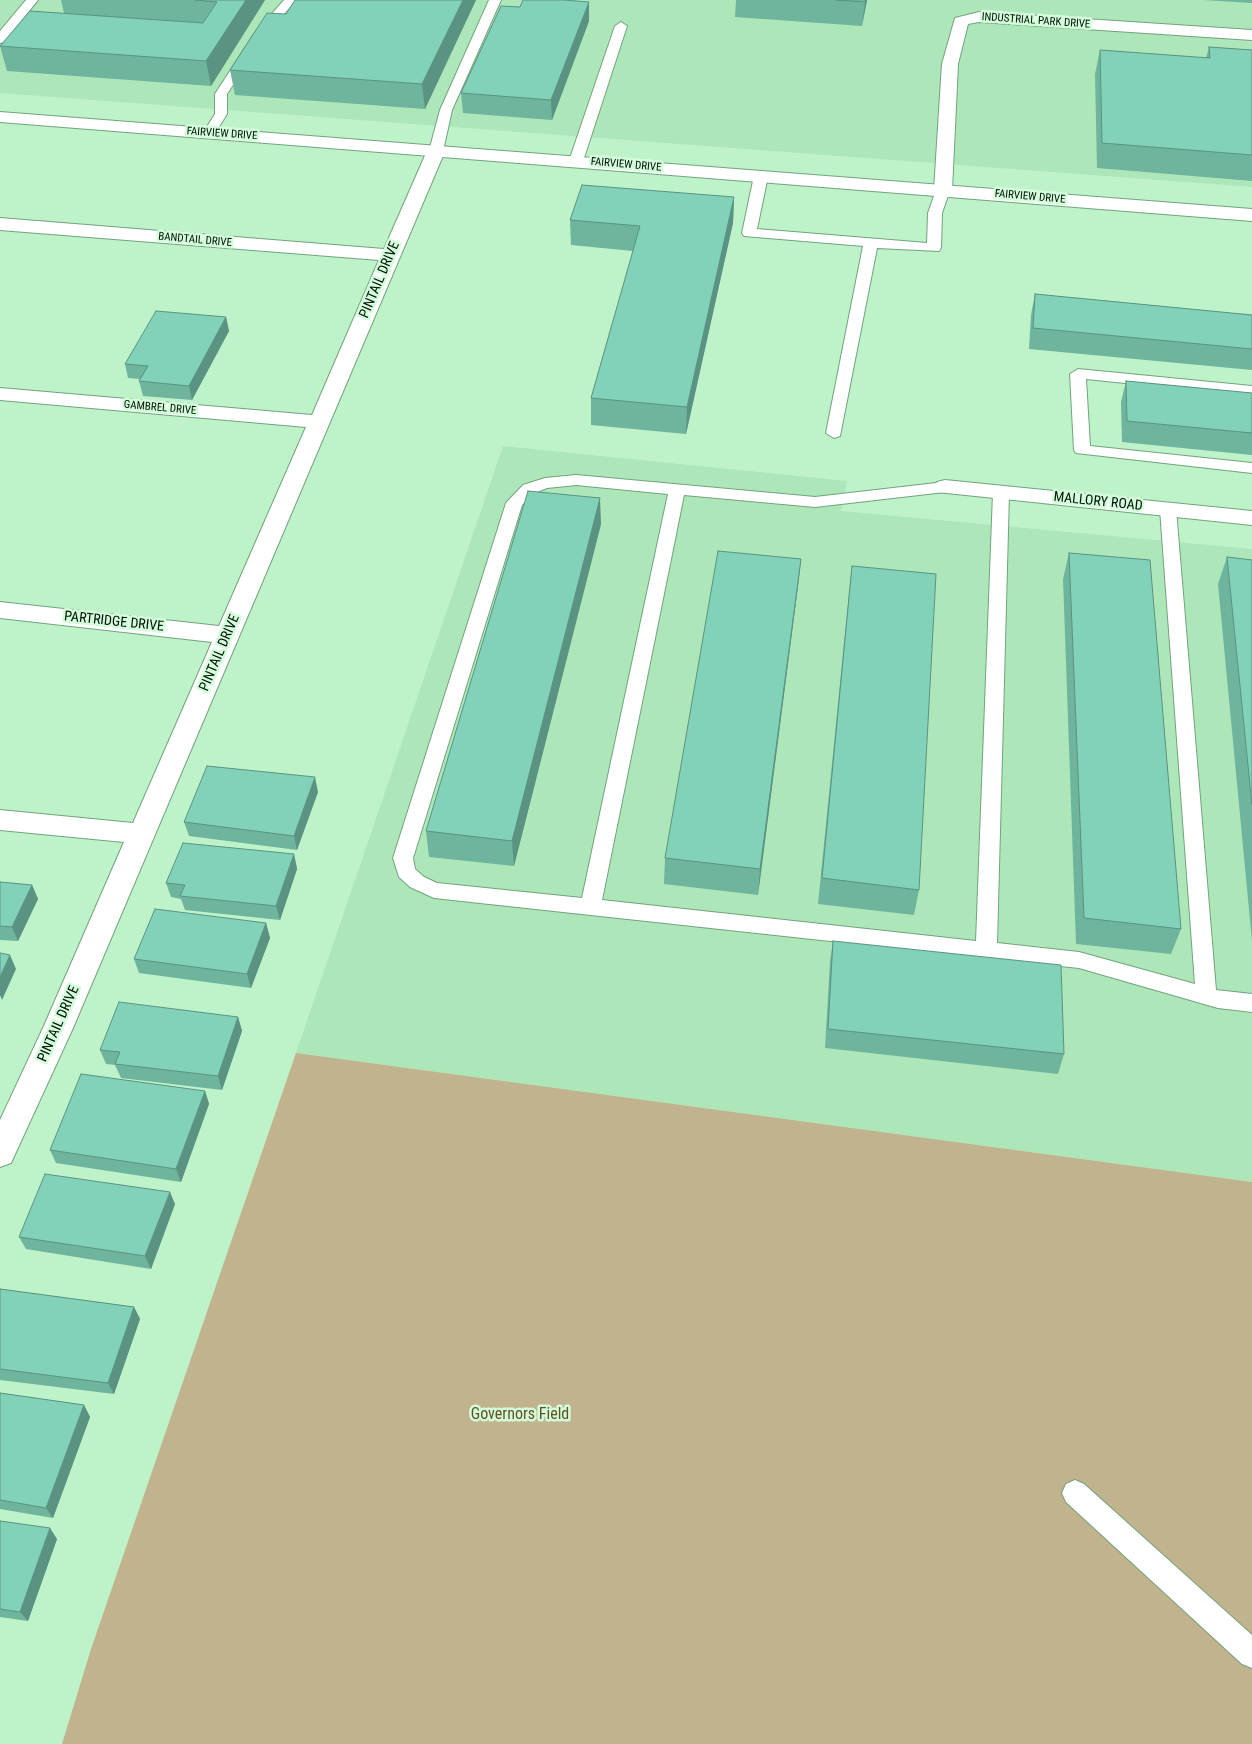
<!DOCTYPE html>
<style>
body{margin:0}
canvas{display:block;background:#bef2c9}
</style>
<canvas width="1252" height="1744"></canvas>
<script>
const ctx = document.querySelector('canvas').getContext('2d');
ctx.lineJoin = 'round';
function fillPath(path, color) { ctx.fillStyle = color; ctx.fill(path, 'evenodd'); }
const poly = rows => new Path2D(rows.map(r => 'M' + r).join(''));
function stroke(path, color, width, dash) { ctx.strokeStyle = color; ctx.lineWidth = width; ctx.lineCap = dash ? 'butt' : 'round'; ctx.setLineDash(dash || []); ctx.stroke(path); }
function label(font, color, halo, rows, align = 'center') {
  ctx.font = font + ' "Roboto Condensed",sans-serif'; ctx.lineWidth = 5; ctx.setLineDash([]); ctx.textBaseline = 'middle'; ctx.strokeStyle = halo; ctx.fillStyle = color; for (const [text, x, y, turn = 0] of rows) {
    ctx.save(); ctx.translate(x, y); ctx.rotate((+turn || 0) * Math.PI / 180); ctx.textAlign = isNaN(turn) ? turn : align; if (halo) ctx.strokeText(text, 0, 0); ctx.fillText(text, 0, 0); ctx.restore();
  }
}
fillPath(poly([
 [0,0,1252,0,1252,187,0,93],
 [503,446,847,481,841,511,1252,549,1252,1182,296,1053]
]), '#ade7b9');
fillPath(poly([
 [296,1053,1252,1182,1252,1744,62,1744,91,1649]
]), '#c1b38d');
const service = poly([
 [26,0,38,0,4,42,0,43,0,31,26,0],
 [284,0,296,0,263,39,227,94,227,114,215,133,214,136,204,136,203,133,215,114,215,94,254,34,284,0],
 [489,0,501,0,452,110,443,151,441,154,431,154,429,151,440,110,489,0],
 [621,22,627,26,583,161,581,164,571,164,569,161,615,26,621,22],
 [761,172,768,176,757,229,927,243,928,213,936,190,943,186,950,190,942,213,941,248,939,251,877,248,840,436,834,438,826,433,863,246,744,236,742,233,754,176,761,172],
 [1078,369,1252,386,1252,396,1086,379,1090,446,1252,463,1252,473,1076,453,1074,450,1070,374,1078,369],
 [576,475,815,497,945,482,951,483,953,487,951,491,945,492,815,507,684,495,602,900,976,941,993,493,995,489,1001,488,1007,489,1009,493,997,943,1079,952,1195,984,1160,509,1162,505,1168,504,1174,505,1176,509,1216,990,1252,994,1252,1012,1218,1008,1079,968,434,898,410,887,399,877,393,858,506,503,523,485,545,478,576,475],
 [576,485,668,494,582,898,437,883,424,877,415,869,413,858,522,505,535,493,547,488,576,485],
 [1075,1480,1084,1484,1252,1635,1252,1668,1242,1664,1066,1502,1062,1493,1066,1484,1075,1480]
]);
const minor = poly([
 [979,12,1252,30,1252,40,979,22,968,24,958,64,952,190,950,194,943,196,936,194,934,190,942,64,955,18,979,12],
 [436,146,442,147,445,151,73,1028,11,1163,0,1167,0,1120,43,1028,124,842,0,830,0,810,133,823,212,642,0,618,0,602,219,626,306,427,0,400,0,388,312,415,379,260,0,230,0,218,384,249,427,151,430,147,436,146],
 [945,480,1252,511,1252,525,937,492,934,487,937,482,945,480]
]);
const secondary = poly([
 [0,112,1252,209,1252,221,0,122,0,112]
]);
stroke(service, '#72a37d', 2);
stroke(minor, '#72a37d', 2);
stroke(secondary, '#72a37d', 2);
fillPath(service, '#fff');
fillPath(minor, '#fff');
fillPath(secondary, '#fff');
fillPath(poly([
 [61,0,265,0,211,86,7,71,0,46,64,13],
 [476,0,425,109,235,95,230,70,286,14],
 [736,0,867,0,862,26,735,17],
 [1203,0,1252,0,1252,3],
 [520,7,589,21,552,120,463,113,461,93],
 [1209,47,1252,50,1252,181,1097,168,1095,74,1100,50,1206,58],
 [734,197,733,223,686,434,591,425,591,398,633,251,571,245,570,220],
 [1035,294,1252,315,1252,370,1029,349,1031,315],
 [226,317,229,331,192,400,143,396,139,381,140,379,128,378,125,364],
 [1126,381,1252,393,1252,455,1122,442,1121,402],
 [601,524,514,866,429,857,426,831],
 [1069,553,1181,929,1171,954,1076,944,1063,579],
 [1227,557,1252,560,1252,941,1218,584],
 [801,559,798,586,758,895,664,884,665,858],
 [852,566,919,890,914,915,818,904,849,593],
 [318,792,297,850,189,836,184,822],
 [294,854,297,869,280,920,185,910,181,899,171,897,166,883],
 [0,882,32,885,38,899,18,941,0,940],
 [266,923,270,938,251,988,139,973,134,959],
 [833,941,1064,1054,1058,1074,825,1048,830,961],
 [238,1017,242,1031,222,1090,121,1078,115,1065,106,1064,100,1050],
 [205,1091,209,1104,181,1182,56,1163,50,1150],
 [175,1204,151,1269,26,1249,19,1237],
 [0,1289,134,1307,140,1319,114,1394,0,1380],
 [0,1393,84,1405,90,1417,53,1518,0,1509],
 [0,1521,57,1539,28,1621,0,1617]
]), '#6fb59e');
fillPath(poly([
 [246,0,265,0,211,86,206,61],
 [463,0,476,0,425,109,422,84],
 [865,0,867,0,862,26,865,2],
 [589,2,589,21,552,120,551,100],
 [734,197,733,223,686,434,687,407],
 [226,317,229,331,192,400,189,386],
 [600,498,601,524,514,866,512,841],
 [801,559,798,586,758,895,760,869],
 [315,777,318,792,297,850,294,836],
 [294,854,297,869,280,920,276,906],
 [32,885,38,899,18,941,12,927],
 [266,923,270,938,251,988,247,974],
 [10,955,16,969,2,1000,0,995,0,977],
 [238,1017,242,1031,222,1090,218,1076],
 [205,1091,209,1104,181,1182,176,1169],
 [170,1192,175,1204,151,1269,145,1256],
 [134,1307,140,1319,114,1394,108,1383],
 [84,1405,90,1417,53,1518,46,1508],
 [50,1528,57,1539,28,1621,20,1612]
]), '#5a9381');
const building = poly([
 [195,0,246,0,206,61,0,46,30,11,203,23,217,2,195,0],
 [295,0,463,0,422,84,230,70,267,13,286,14,295,0],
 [523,0,564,0,589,2,551,100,461,93,501,6,520,7,523,0],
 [836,0,865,0,865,2,836,0],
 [1209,47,1252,50,1252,155,1102,143,1100,50,1210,58,1209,47],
 [582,185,734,197,687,407,591,398,640,226,570,220,582,185],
 [1035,294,1252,315,1252,349,1033,328,1035,294],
 [156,311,226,317,189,386,139,381,148,366,125,364,156,311],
 [1126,381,1252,393,1252,433,1127,421,1126,381],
 [528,491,600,498,512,841,426,831,528,491],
 [718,551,801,559,760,869,665,858,718,551],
 [1069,553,1150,560,1181,929,1084,918,1069,553],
 [1227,557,1252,560,1252,805,1227,557],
 [852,566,936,574,919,890,822,878,852,566],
 [207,766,315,777,294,836,184,822,207,766],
 [183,843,294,854,276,906,180,896,185,885,166,883,183,843],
 [0,882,32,885,12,927,0,926,0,882],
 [155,909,266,923,247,974,134,959,155,909],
 [833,941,1061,965,1064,1054,828,1029,833,941],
 [0,953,10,955,0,977,0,953],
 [119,1002,238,1017,218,1076,115,1064,120,1052,100,1050,119,1002],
 [81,1074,205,1091,176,1169,50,1150,81,1074],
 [45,1174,170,1192,145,1256,19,1237,45,1174],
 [0,1289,134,1307,108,1383,0,1369,0,1289],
 [0,1393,84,1405,46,1508,0,1500,0,1393],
 [0,1521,50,1528,20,1612,0,1609,0,1521]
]);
fillPath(building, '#81d2b8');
stroke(building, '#5a9381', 1);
label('11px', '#011105', '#d3fddb', [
 ["INDUSTRIAL PARK DRIVE",1036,21,4],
 ["FAIRVIEW DRIVE",222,134,4],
 ["FAIRVIEW DRIVE",626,165,5],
 ["FAIRVIEW DRIVE",1030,197,5],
 ["BANDTAIL DRIVE",195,240,5],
 ["GAMBREL DRIVE",160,408,5]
]);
label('14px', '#011105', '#d3fddb', [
 ["PINTAIL DRIVE",380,280,-67],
 ["MALLORY ROAD",1098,502,6],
 ["PARTRIDGE DRIVE",114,622,6],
 ["PINTAIL DRIVE",220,653,-67],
 ["PINTAIL DRIVE",59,1024,-66]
]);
label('16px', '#635220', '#d3fddb', [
 ["Governors Field",520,1415]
]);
</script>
